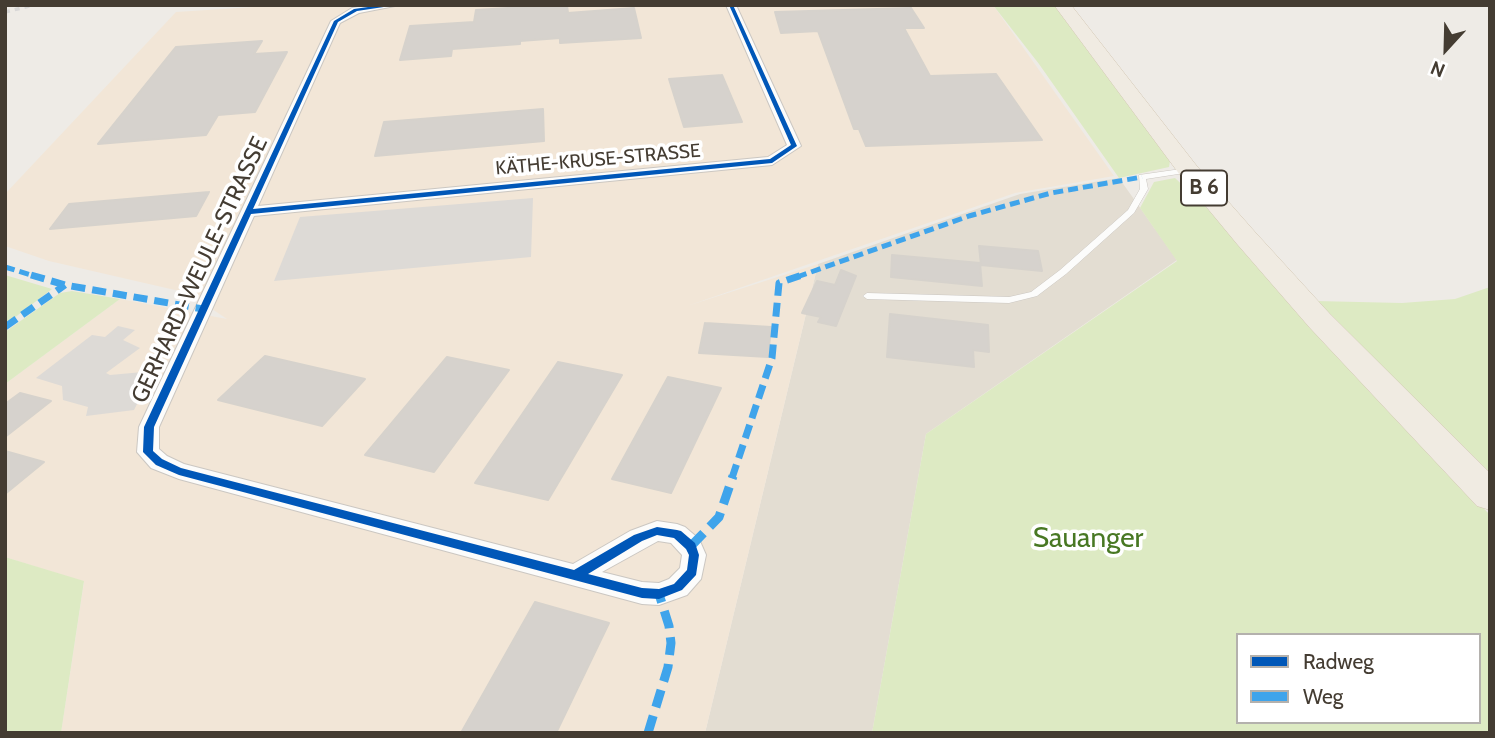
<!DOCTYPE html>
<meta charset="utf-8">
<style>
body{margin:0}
#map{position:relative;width:1495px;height:738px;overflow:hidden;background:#eeebe6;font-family:Cabin,sans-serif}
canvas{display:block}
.frame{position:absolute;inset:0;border:7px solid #443c32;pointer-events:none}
.legend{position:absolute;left:1236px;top:633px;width:245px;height:91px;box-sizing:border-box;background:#fff;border:2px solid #b4b1ad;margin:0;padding:9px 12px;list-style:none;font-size:21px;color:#443c32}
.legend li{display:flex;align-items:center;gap:14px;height:35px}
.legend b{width:35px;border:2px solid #b4b1ad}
.north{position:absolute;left:1411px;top:14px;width:70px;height:70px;-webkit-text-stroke:5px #fff;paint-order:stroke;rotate:202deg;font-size:19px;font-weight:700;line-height:28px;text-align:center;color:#443c32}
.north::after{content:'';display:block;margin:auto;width:24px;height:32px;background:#443c32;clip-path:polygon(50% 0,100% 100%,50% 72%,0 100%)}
</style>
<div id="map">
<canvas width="1495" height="738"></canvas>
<div class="frame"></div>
<ul class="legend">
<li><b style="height:9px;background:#0057b8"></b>Radweg</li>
<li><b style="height:9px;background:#3fa4eb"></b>Weg</li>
</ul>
<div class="north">N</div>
</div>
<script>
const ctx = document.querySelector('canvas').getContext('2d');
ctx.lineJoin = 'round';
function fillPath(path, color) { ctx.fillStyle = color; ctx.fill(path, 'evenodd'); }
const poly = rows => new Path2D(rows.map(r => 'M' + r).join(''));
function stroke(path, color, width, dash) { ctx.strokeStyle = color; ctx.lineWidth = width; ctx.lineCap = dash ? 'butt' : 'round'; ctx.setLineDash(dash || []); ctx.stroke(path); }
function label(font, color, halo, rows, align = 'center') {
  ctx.font = font + ' Cabin,sans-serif'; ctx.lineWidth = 7; ctx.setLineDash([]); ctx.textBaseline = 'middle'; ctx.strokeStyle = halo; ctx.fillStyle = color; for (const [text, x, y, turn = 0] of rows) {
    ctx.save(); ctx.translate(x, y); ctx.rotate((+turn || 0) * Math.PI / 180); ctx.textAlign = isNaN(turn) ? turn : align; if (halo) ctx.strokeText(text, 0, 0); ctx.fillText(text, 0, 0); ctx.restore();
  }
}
fillPath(poly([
 [1119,178,1177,260,926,434,872,733,705,733,818,264,1020,194]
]), '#e3ddd2');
fillPath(poly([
 [285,5,993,5,1114,176,1015,193,687,306,818,264,705,733,61,733,84,582,5,557,5,384,120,299,227,319,188,293,49,261,5,246,5,194,176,12]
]), '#f2e6d7');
fillPath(poly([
 [993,5,1054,5,1170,161,1169,167,1119,178,1039,64],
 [1175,178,1215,216,1307,323,1490,515,1490,733,872,733,926,434,1177,261,1140,208,1154,182],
 [1238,635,1479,635,1479,722,1238,722],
 [5,275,52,289,5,325],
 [1490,287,1490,478,1315,301,1402,303,1455,299],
 [72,291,120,299,5,384,5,332,60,293],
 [5,557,84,581,61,733,5,733]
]), '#ddeac3');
fillPath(poly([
 [533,198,531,257,274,281,300,217],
 [118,326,135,330,123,340,140,348,106,373,110,375,154,371,134,410,86,416,88,407,63,400,62,386,36,378,92,335,105,337]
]), '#dddad6');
const building = poly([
 [555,5,567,5,568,13,634,8,641,38,560,43,560,38,520,41,520,44,452,49,451,56,400,60,410,26,474,22,476,10,555,5],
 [911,8,924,28,904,28,930,76,996,74,1042,140,866,146,859,129,854,129,818,31,781,33,775,12,911,8],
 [262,41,254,54,287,52,255,112,218,115,206,135,98,144,176,47,262,41],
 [722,75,742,122,684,127,669,79,722,75],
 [543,109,544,141,375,156,384,122,543,109],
 [209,192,196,216,50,229,69,204,209,192],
 [979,246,1038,251,1042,271,981,265,979,246],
 [892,255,980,263,982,286,891,277,892,255],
 [841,270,856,276,836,326,818,322,821,317,802,313,817,281,835,285,841,270],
 [890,314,988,325,989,352,973,350,974,367,887,357,890,314],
 [705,323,771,327,768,357,699,353,705,323],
 [265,356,365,379,322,426,218,400,265,356],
 [447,357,509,370,434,472,365,455,447,357],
 [558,362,622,375,548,500,475,483,558,362],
 [668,377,721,388,671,493,612,479,668,377],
 [20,393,51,401,5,437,5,404,20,393],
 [5,451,44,462,5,494,5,451],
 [535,602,609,623,556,733,461,733,535,602]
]);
fillPath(building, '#d6d2cd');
stroke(building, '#d6d2cc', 2);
const service = poly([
 [1188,168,1191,168,1191,172,1146,179,1148,189,1134,213,1066,274,1037,296,1009,303,867,299,863,296,867,293,1009,297,1031,292,1060,270,1128,210,1140,189,1139,175,1188,168]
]);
const minor = poly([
 [369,5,400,5,359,13,340,23,258,206,768,157,787,145,726,5,736,5,801,146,772,165,254,216,159,427,159,449,167,456,184,464,573,564,630,531,657,521,677,524,685,527,699,539,706,555,701,579,687,595,659,605,642,604,179,479,151,468,137,452,139,427,331,21,352,8,369,5],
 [658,541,671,543,682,555,680,568,669,579,659,583,642,582,602,572,658,541]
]);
const primary = poly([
 [1054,5,1071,5,1196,165,1255,232,1330,314,1490,473,1490,510,1477,506,1310,328,1237,244,1180,175,1054,5]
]);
stroke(service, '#cbc7c2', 1);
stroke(minor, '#cbc7c2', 2);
stroke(primary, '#d2c6b2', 1);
fillPath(service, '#fcfcfb');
fillPath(minor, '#fcfcfb');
fillPath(primary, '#f0ebe2');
stroke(poly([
 [5,12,34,5]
]), '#d8d7d7', 3.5, [5, 5]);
stroke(poly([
 [5,267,37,277],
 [797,277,969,216,1051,193,1142,177]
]), '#3fa4eb', 5, [10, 5]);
stroke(poly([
 [31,275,65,285,203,309],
 [5,327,65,285],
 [732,478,772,358,779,283,802,275]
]), '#3fa4eb', 7, [14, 7]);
stroke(poly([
 [691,546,719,517,733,476],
 [648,733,668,667,671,643,669,626,659,594]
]), '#3fa4eb', 9, [18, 9]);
fillPath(poly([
 [382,5,397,5,357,11,338,22,253,209,770,159,791,145,729,5,733,5,797,146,772,163,251,214,154,427,153,451,162,459,181,468,574,570,634,535,657,527,677,530,681,531,695,543,699,555,696,575,682,590,659,599,642,598,179,475,156,465,143,452,144,427,334,21,354,9,382,5],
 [657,535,674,538,686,549,689,555,687,570,674,584,659,589,642,588,588,574,642,541,657,535]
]), '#0057b8');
label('19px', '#443c32', '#fff', [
 ["KÄTHE-KRUSE-STRASSE",598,160,-5]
]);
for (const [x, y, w] of [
 [1204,188,46]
]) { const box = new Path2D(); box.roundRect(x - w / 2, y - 17.5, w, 35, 5); ctx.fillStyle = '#fff'; ctx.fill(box); stroke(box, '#443c32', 2); }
label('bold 21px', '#443c32', null, [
 ["B 6",1204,188]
]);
label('23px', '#443c32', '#fff', [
 ["GERHARD-WEULE-STRASSE",200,270,-65]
]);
label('28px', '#487823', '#fff', [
 ["Sauanger",1088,539]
]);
</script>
